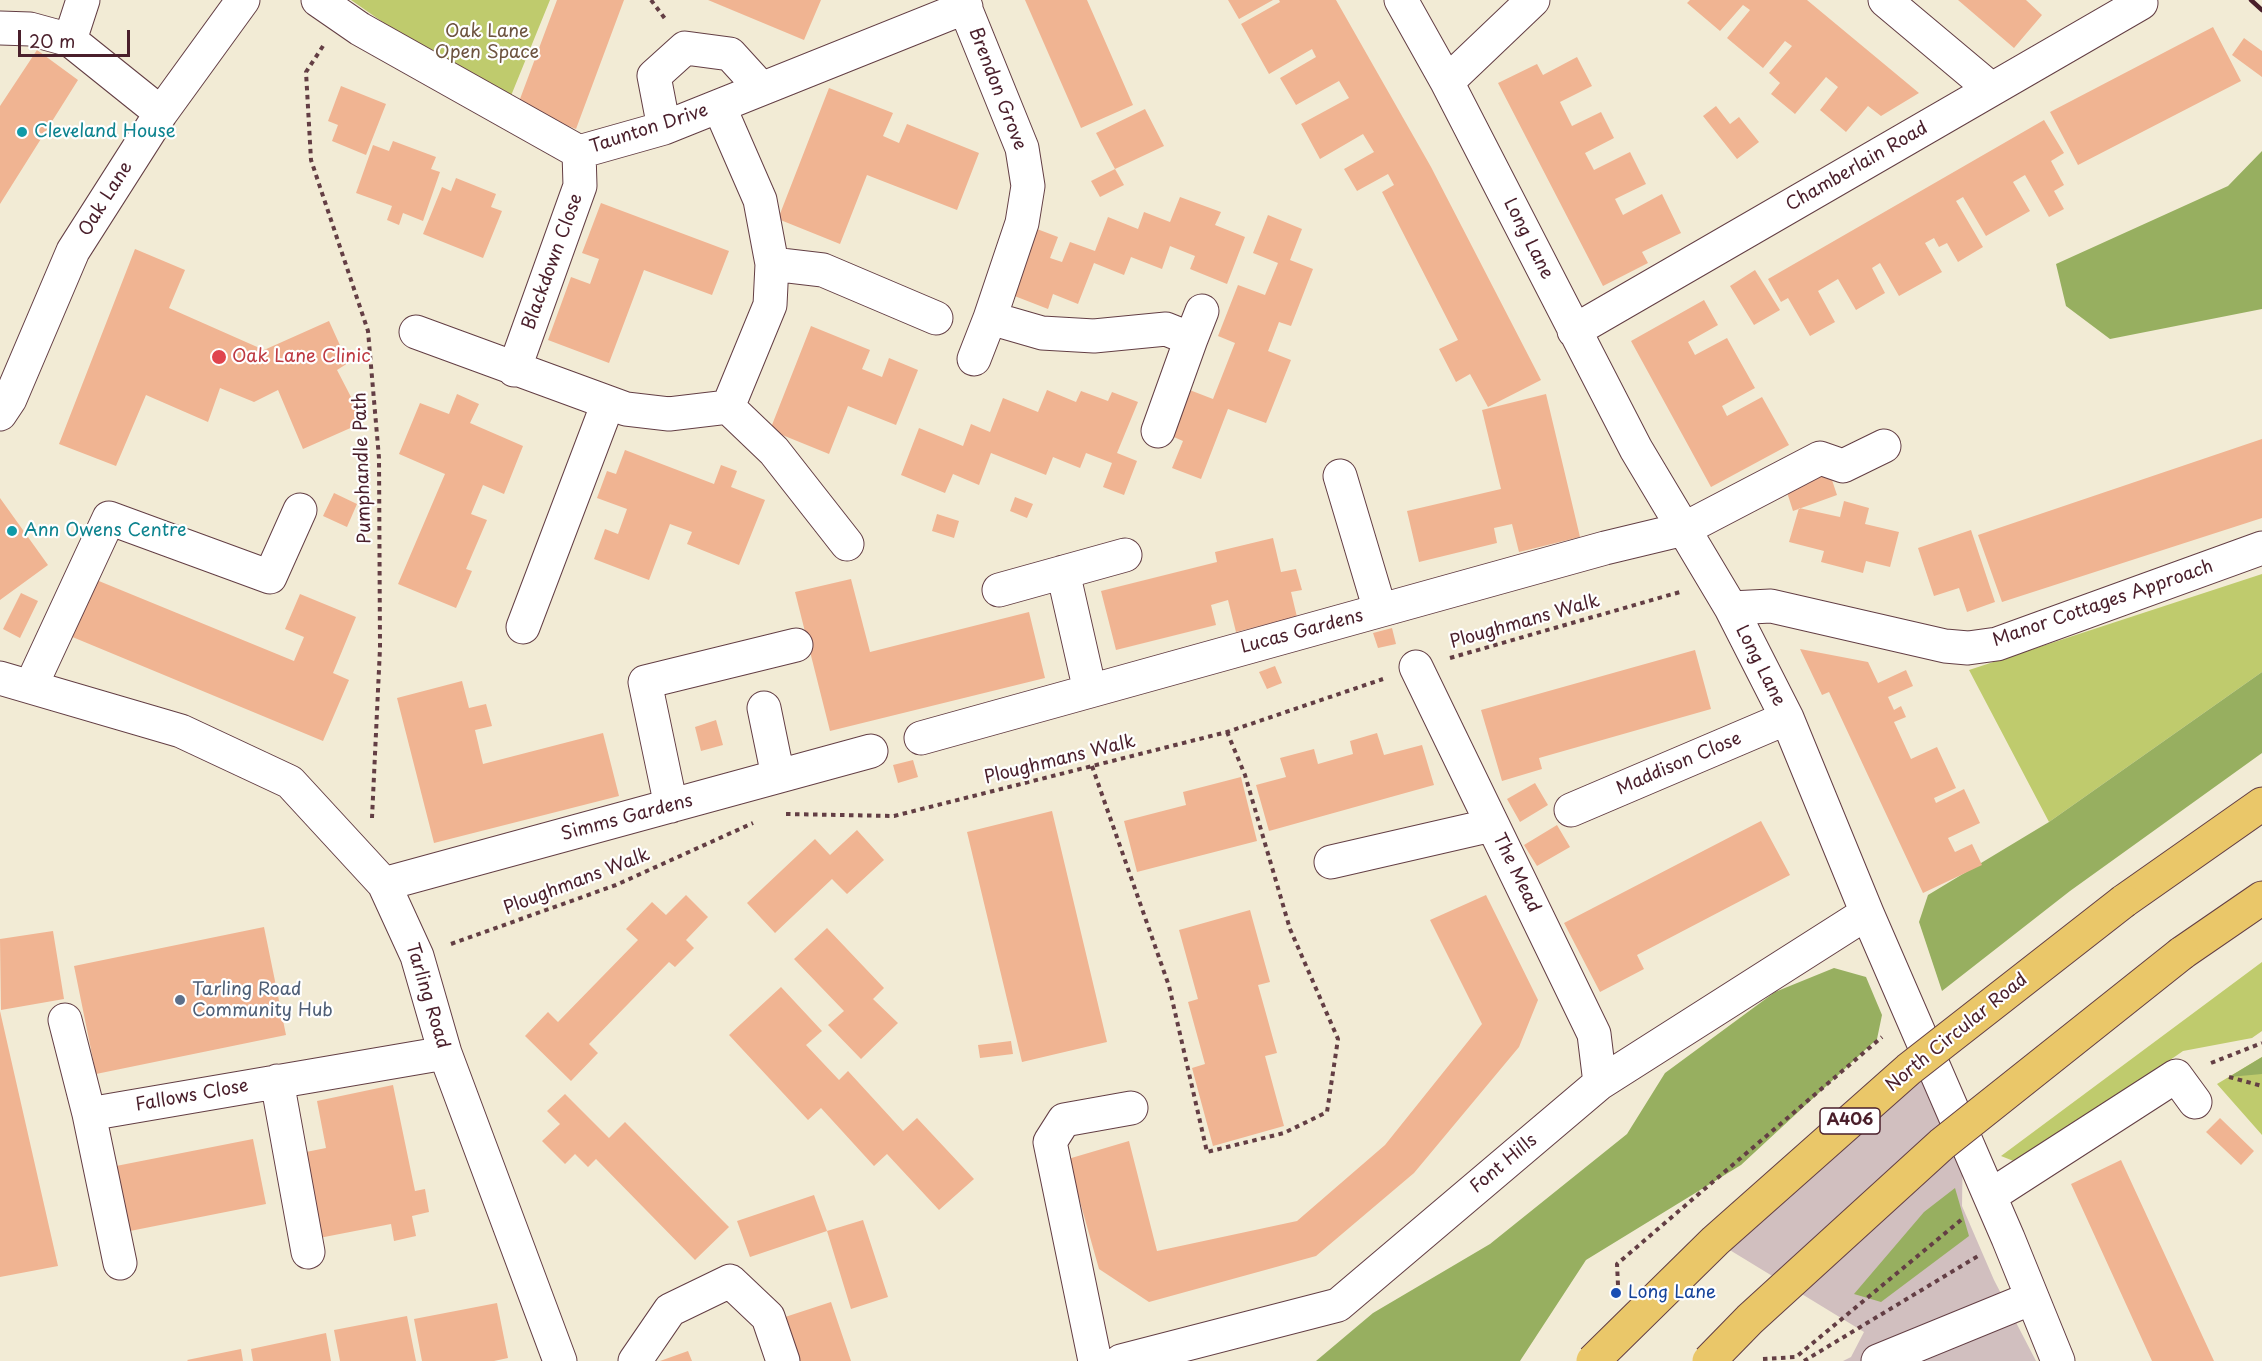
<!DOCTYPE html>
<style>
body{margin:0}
#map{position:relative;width:2262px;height:1361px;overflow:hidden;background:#f2ebd5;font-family:"Playpen Sans",sans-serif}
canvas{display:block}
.scale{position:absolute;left:18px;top:30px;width:112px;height:27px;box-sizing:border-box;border:3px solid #4a1f2b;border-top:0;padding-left:8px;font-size:18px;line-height:21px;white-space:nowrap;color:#4a1f2b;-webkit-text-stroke:4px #fff;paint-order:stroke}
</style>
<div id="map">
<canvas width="2262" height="1361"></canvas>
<div class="scale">20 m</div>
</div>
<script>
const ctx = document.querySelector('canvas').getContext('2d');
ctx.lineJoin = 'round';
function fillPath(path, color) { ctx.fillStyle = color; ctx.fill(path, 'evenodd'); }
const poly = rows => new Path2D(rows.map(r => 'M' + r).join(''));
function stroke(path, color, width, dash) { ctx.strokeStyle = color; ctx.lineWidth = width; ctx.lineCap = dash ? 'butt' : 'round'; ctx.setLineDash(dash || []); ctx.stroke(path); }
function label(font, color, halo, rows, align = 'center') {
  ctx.font = font + ' "Playpen Sans",sans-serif'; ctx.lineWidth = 4.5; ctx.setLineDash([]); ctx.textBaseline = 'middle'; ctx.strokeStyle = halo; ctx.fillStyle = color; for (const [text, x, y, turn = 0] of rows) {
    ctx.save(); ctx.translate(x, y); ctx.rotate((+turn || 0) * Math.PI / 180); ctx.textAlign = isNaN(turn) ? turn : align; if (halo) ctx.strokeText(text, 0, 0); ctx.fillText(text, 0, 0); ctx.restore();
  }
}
fillPath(poly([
 [1928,1053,1963,1137,1962,1206,1994,1280,2036,1361,1843,1361,1851,1357,1864,1332,1715,1241]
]), '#d1bfbf');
fillPath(poly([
 [351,0,550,0,506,108],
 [2262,574,2262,672,2049,822,1969,670],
 [2262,962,2262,1031,2252,1038,2183,1051,2021,1164,2001,1156],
 [2262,1057,2262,1135,2217,1084]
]), '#bfcb6d');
fillPath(poly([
 [2262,151,2262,309,2110,339,2066,306,2056,264,2228,186],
 [2262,672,2262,753,2070,891,1942,991,1919,922,1928,895,2049,822],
 [1834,968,1866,977,1882,1015,1877,1039,1741,1165,1586,1260,1520,1361,1316,1361,1373,1313,1490,1244,1627,1134,1665,1073,1775,992],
 [2262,1057,2262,1074,2229,1077],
 [1955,1188,1969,1236,1881,1302,1854,1294,1924,1212]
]), '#97af60');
fillPath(poly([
 [557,0,624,0,576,129,517,107],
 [708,0,821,0,804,40],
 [1025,0,1087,0,1133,105,1081,128],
 [1228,0,1273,0,1239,19],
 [1279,0,1336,0,1431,167,1541,380,1488,407,1470,374,1456,382,1439,349,1458,340,1382,192,1394,185,1388,174,1357,191,1344,169,1374,152,1363,134,1320,159,1301,124,1349,98,1339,81,1296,105,1280,78,1316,57,1312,49,1269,74,1241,24,1280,2],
 [1690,0,1807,0,1919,93,1881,116,1868,106,1846,132,1820,110,1838,87,1826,77,1795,114,1771,94,1780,83,1769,73,1792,46,1785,41,1763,68,1727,38,1750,10,1743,5,1720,31,1687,3],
 [1958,0,2026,0,2042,15,2014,48],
 [2213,27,2241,81,2078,165,2050,112],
 [2244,38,2262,51,2262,77,2232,55],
 [37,50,78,80,0,204,0,106],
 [1577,57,1592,86,1560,102,1572,126,1601,112,1614,138,1585,153,1594,170,1630,152,1646,184,1615,199,1623,215,1662,194,1681,233,1642,252,1648,263,1603,286,1498,83,1537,64,1543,75],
 [341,86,386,104,366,155,332,141,338,125,328,121],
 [829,88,893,113,883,136,899,143,907,124,979,153,957,210,867,175,840,244,778,219],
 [1716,106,1730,124,1739,117,1759,142,1737,159,1703,116],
 [1145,109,1164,146,1115,169,1124,185,1100,197,1091,181,1115,169,1096,133],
 [2044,120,2064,153,2051,161,2064,185,2054,191,2064,209,2049,217,2025,175,2013,182,2030,211,1986,236,1963,197,1956,201,1983,247,1958,262,1947,243,1939,247,1934,238,1925,243,1942,272,1899,296,1880,263,1872,268,1885,293,1856,310,1838,279,1818,291,1835,322,1810,336,1788,298,1781,302,1768,279],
 [393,141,436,157,431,169,440,172,423,221,403,213,399,225,387,220,392,206,356,193,373,145,389,151],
 [456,178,496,194,491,207,502,211,483,258,423,234,442,187,451,191],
 [1180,197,1221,212,1215,225,1245,237,1227,284,1190,269,1195,256,1170,246,1162,269,1131,257,1124,275,1094,263,1078,304,1053,294,1048,309,1012,295,1037,229,1058,237,1050,258,1062,262,1070,242,1095,251,1108,217,1138,229,1144,212,1170,222],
 [601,203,729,251,712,295,644,270,609,363,548,340,571,277,590,284,599,259,582,253],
 [1268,215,1302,229,1290,260,1313,269,1291,326,1279,322,1268,351,1291,360,1266,423,1228,409,1201,479,1172,468,1183,441,1169,435,1187,389,1213,399,1235,343,1218,336,1238,285,1265,295,1278,263,1253,253],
 [135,249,185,270,169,308,264,350,329,321,348,363,337,370,364,422,303,449,278,390,254,402,220,388,208,422,146,395,116,466,59,444],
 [1755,270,1780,310,1754,325,1730,286],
 [1704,300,1718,325,1688,342,1695,355,1727,338,1755,388,1722,406,1727,416,1762,397,1789,445,1711,487,1631,341],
 [811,326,870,350,862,369,882,377,889,358,918,370,896,425,848,406,829,454,770,430],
 [1047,390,1076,402,1081,391,1108,401,1112,392,1138,402,1117,453,1137,461,1124,495,1103,487,1112,463,1086,453,1080,468,1053,457,1046,475,991,453,979,485,953,474,945,493,901,475,919,428,963,446,971,424,990,432,1003,398,1038,412],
 [457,394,479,404,470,423,523,446,504,494,483,485,471,514,487,520,466,569,472,571,456,608,398,584,445,474,399,454,420,403,449,414],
 [1546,394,1580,537,1519,552,1512,524,1494,528,1497,543,1419,562,1407,511,1501,489,1482,410],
 [2262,439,2262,518,2002,602,1978,535],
 [625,450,714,484,721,465,737,471,731,487,765,500,739,565,687,544,692,532,670,524,649,580,594,559,605,529,618,534,627,509,597,498,607,471,616,474],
 [1829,471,1837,495,1793,511,1785,486],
 [334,493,357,504,347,527,323,516],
 [1015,497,1033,504,1027,518,1010,511],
 [0,498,48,565,0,600],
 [1844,501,1869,508,1865,524,1899,532,1890,567,1866,561,1863,573,1821,562,1824,551,1789,542,1799,508,1840,517],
 [937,514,959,521,954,538,932,531],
 [1971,530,1995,602,1967,612,1959,588,1934,596,1918,548],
 [1273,538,1281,572,1296,569,1302,590,1291,592,1297,617,1236,632,1228,600,1211,605,1216,625,1116,650,1101,591,1217,562,1215,552],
 [94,579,294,661,304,637,285,629,300,594,356,617,333,673,349,680,323,741,70,636],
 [851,579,870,652,1029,612,1045,678,830,731,795,592],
 [21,593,38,601,20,638,3,629],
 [1392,628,1396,644,1378,648,1373,633],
 [1800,649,1868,662,1878,683,1906,670,1913,686,1888,697,1894,710,1901,706,1906,717,1894,722,1911,759,1937,747,1956,788,1934,798,1936,803,1964,789,1980,823,1948,838,1955,852,1972,844,1982,865,1923,893,1829,692,1822,695],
 [1695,650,1711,709,1539,758,1542,769,1502,781,1481,710],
 [1275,666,1282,683,1267,689,1259,672],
 [462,681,469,708,486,704,492,726,475,730,483,764,603,733,619,796,434,843,397,698],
 [716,720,723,745,701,751,695,727],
 [1377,733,1384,755,1422,745,1434,785,1269,831,1256,785,1286,777,1280,758,1314,749,1318,764,1353,754,1350,741],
 [913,760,918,777,898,783,893,765],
 [1241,777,1257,841,1137,872,1124,821,1186,805,1183,792],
 [1535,783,1548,805,1520,822,1507,799],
 [1052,811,1107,1042,1022,1062,967,832],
 [1761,821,1790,875,1637,955,1644,969,1600,992,1564,923],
 [1557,825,1570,847,1537,866,1524,845],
 [857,830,884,860,847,894,832,879,775,933,747,903,815,839,830,855],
 [686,895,708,917,686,940,694,948,675,967,669,962,589,1044,598,1053,571,1081,525,1036,548,1012,558,1022,638,940,626,929,652,902,666,915],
 [1486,895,1538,1000,1519,1047,1414,1173,1316,1256,1149,1302,1099,1269,1068,1159,1129,1141,1157,1251,1297,1221,1385,1145,1482,1024,1430,920],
 [1250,910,1270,982,1258,985,1277,1053,1265,1056,1284,1126,1213,1146,1192,1068,1205,1064,1188,1002,1198,999,1179,930],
 [264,927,286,1035,96,1074,74,966],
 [827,928,884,988,873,999,898,1023,861,1059,828,1025,844,1011,794,959],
 [53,931,64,999,1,1010,0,939],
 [781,987,822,1031,806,1045,839,1080,848,1071,903,1131,917,1118,974,1179,939,1210,887,1154,874,1166,821,1108,808,1120,729,1035],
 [0,1011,58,1266,0,1277],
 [1011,1041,1013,1054,980,1058,978,1045],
 [393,1085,415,1191,425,1189,429,1212,412,1216,416,1236,394,1241,391,1224,314,1239,296,1154,326,1148,317,1101],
 [565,1094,609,1138,625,1122,729,1227,695,1260,596,1159,588,1167,575,1154,565,1164,542,1141,560,1124,547,1111],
 [2220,1118,2254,1151,2241,1165,2206,1132],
 [253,1139,266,1204,130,1231,116,1166],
 [2121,1160,2214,1361,2152,1361,2071,1184],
 [814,1195,827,1231,750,1257,737,1221],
 [863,1220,888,1297,851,1309,827,1231],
 [831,1302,851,1361,797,1361,782,1318],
 [497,1303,508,1358,494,1361,422,1361,414,1319],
 [407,1316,416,1361,340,1361,334,1330],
 [326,1333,331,1361,253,1361,251,1349],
 [241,1349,243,1361,188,1361,187,1360],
 [688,1351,692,1361,660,1361]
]), '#f0b492');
const minor = poly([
 [83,0,70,40,161,113],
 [318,0,360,29,579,152,664,128,966,7],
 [962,0,1022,148,1028,186,1022,223,990,318,1042,333,1094,336,1166,329,1191,339,1158,431],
 [1401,0,1447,82,1636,449,1731,608,1787,718,1867,913,2008,1238,2058,1361],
 [1885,0,1991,89],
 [0,28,30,29,70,40],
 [1447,82,1533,0],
 [719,106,760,200,772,264,770,305,728,407],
 [664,128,654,76,685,48,730,54,761,88],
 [772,264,823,270,936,318],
 [1574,331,2141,3],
 [416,332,626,409,669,414,728,407,774,451,847,544],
 [1191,339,1202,311],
 [974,359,990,318],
 [514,370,580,186,579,152],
 [0,414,10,399,73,251,161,113,243,0],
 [1340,476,1380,610],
 [1063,572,1090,691],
 [999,590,1125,555],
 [1731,608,1771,606,1945,646,1968,648,1997,644,2262,548],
 [523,627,608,403],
 [1416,667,1594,1034,1600,1083],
 [0,678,181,731,290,782,384,884,417,956,445,1053,560,1361],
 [31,686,109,518,270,577,300,510],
 [764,708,778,776],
 [921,738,1605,548,1684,529,1820,458,1843,466,1884,446],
 [671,806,645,682,796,645],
 [1571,810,1787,718],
 [1331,862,1492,825],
 [384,884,871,751],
 [65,1020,89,1114],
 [277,1081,308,1252],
 [1990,1196,2176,1076,2195,1102],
 [120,1263,89,1114,445,1053],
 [635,1361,670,1310,730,1281,768,1317,783,1361],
 [1095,1361,1050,1142,1064,1120,1131,1108],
 [1121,1361,1338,1305,1600,1083,1867,913],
 [1878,1361,2032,1298]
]);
const highway = poly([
 [2124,901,2262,804],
 [2182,953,2262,898]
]);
stroke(minor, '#633e44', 35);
stroke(highway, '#633e44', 35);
stroke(poly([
 [651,0,666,20],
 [323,46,306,72,311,160,368,331,379,458,380,648,372,818],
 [1450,658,1680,592],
 [1092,766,1169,986,1207,1152,1284,1133,1327,1112,1338,1039,1290,929,1245,775,1227,732],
 [786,814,894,816,1227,732,1383,679],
 [451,944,616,885,753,823],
 [2211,1063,2262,1043],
 [2229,1077,2262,1086],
 [1618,1285,1617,1264,1882,1037],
 [1763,1359,1796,1357,1961,1220],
 [1804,1361,1978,1256]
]), '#633e44', 4, [4.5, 4.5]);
stroke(minor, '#fff', 33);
stroke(highway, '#eac769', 33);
stroke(poly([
 [2251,0,2262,10]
]), '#4a1f2b', 4.5);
const highwayBridge = poly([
 [1593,1361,1715,1241,1909,1069,2124,901],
 [1709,1361,1750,1319,1942,1144,2182,953]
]);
stroke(highwayBridge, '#633e44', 35, []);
stroke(highwayBridge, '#eac769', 33);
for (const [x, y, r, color] of [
 [22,132,6,"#0f9aa8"],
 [219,357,8,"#e0444e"],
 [12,531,6,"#0f9aa8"],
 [180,1000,6,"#5c6f8a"],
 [1616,1293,6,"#1a4fb4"]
]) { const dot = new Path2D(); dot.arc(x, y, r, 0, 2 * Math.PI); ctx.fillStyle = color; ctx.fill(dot); stroke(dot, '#fff', 2); }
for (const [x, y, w] of [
 [1850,1121,60]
]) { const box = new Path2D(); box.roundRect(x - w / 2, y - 13, w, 26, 4.5); ctx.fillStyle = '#fff'; ctx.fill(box); stroke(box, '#4a1f2b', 1.5); }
label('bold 16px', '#4a1f2b', null, [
 ["A406",1850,1121]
]);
label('18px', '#6d533f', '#fff', [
 ["Oak Lane",487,32],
 ["Open Space",487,53]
]);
label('18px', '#4a1f2b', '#fff', [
 ["Brendon Grove",997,89,69],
 ["Taunton Drive",649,129,-18],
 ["Chamberlain Road",1857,167,-30],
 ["Oak Lane",106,199,-58],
 ["Long Lane",1528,239,63],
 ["Blackdown Close",553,262,-70],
 ["Pumphandle Path",363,468,-92],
 ["Manor Cottages Approach",2103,604,-19],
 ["Ploughmans Walk",1525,622,-16],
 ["Lucas Gardens",1302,632,-15],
 ["Long Lane",1760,666,63],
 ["Ploughmans Walk",1060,760,-14],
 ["Maddison Close",1679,764,-23],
 ["Simms Gardens",627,818,-15],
 ["The Mead",1516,873,64],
 ["Ploughmans Walk",577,882,-21],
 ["Tarling Road",427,996,73],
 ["North Circular Road",1957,1033,-39],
 ["Fallows Close",192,1096,-10],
 ["Font Hills",1504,1164,-40]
]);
label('18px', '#0d838f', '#fff', [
 ["Cleveland House",34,132],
 ["Ann Owens Centre",24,531]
], 'left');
label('18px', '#be3a42', '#fff', [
 ["Oak Lane Clinic",232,357]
], 'left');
label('18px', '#4e5e75', '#fff', [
 ["Tarling Road",192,990],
 ["Community Hub",192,1011]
], 'left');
label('18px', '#164399', '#fff', [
 ["Long Lane",1628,1293]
], 'left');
</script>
